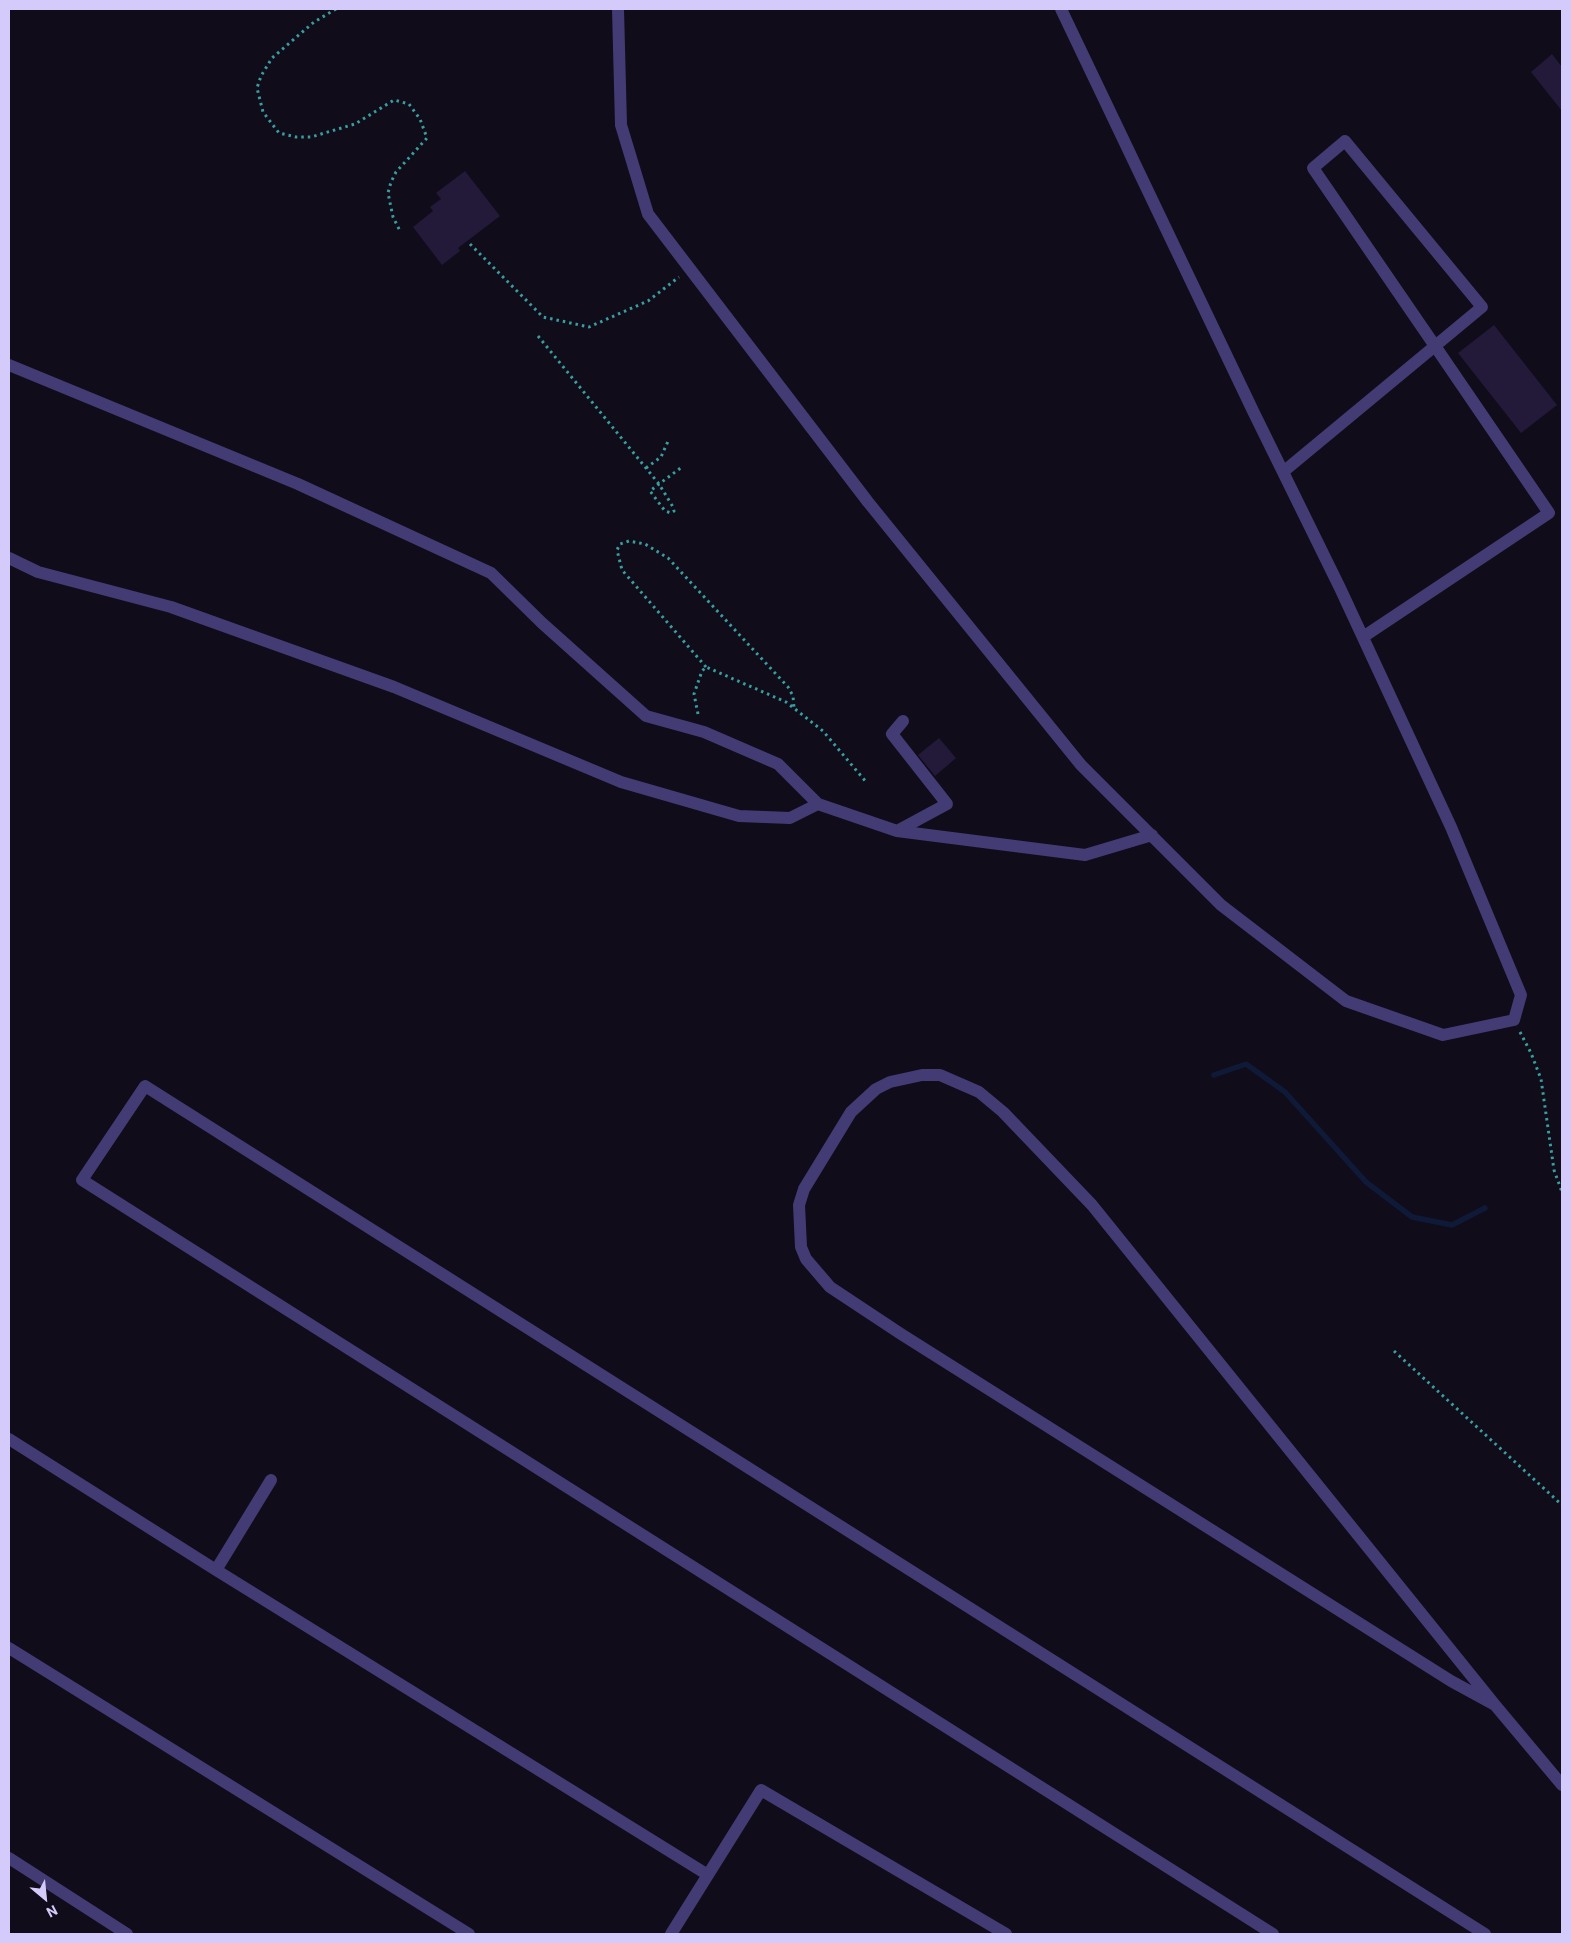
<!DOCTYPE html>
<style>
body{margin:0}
#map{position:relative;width:1571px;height:1943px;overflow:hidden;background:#100c1a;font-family:Roboto,sans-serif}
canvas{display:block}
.frame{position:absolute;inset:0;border:10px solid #d4cbfa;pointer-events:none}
.north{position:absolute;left:20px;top:1873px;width:50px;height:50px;-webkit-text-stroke:4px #100c1a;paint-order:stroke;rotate:152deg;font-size:14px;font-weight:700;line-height:20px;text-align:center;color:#d4cbfa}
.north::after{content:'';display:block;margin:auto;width:18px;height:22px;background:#d4cbfa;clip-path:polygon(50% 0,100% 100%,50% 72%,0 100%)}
</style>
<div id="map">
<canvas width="1571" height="1943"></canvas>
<div class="frame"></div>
<div class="north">N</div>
</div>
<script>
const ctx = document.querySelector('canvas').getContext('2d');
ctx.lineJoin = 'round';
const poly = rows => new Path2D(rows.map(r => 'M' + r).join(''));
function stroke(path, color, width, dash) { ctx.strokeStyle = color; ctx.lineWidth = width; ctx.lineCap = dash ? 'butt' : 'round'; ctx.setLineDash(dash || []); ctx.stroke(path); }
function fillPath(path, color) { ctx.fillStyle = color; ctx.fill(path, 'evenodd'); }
stroke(poly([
 [1214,1075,1246,1064,1285,1092,1366,1182,1412,1217,1452,1225,1485,1208]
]), '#0e1a37', 5.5);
fillPath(poly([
 [1552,54,1562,67,1562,111,1531,72],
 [465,171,500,216,458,248,460,251,442,265,413,227,433,211,430,207,441,199,436,193],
 [1494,325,1557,405,1521,433,1458,353],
 [939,738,956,758,935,776,918,755]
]), '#231a39');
stroke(poly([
 [336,9,314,22,272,58,261,76,257,88,263,112,279,133,296,137,311,137,355,124,394,100,409,104,420,119,427,138,396,172,391,182,388,193,393,217,400,231],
 [470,244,543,317,589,327,648,301,679,277],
 [538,336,659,484,673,507,674,511,671,513,665,511,650,491,659,484,682,467],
 [646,468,661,457,669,439],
 [706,667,622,570,617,550,620,544,629,541,645,544,668,558,788,687,793,696,794,708],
 [698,714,694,694,702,671,706,667,786,702,823,731,867,783],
 [1520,1032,1531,1053,1541,1079,1554,1170,1562,1192],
 [1394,1351,1562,1505]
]), '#389ea0', 3, [2.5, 4]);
stroke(poly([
 [618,9,621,125,648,214,868,502,1081,765,1221,905,1346,1001,1443,1035,1514,1020,1521,995,1451,827,1340,588,1254,413,1061,9],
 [9,365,298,484,491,573,542,623,646,716,704,732,778,764,818,804],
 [1283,472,1435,346,1482,307,1345,141,1313,168,1435,346,1549,513,1363,637],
 [9,558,38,572,171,607,394,687,621,782,739,816,790,818,818,804,897,831,947,804,892,734,903,721],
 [897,831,1085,855,1152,835],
 [9,1439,216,1570],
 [271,1480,216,1570,708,1875],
 [9,1648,469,1934],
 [1495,1705,1451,1681,901,1334,830,1287,806,1259,801,1247,799,1205,804,1189,851,1112,876,1089,890,1082,922,1075,940,1075,979,1092,1003,1112,1092,1205,1495,1705,1562,1785],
 [9,1858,127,1934],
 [671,1934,761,1790,1006,1934],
 [1273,1934,82,1180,145,1086,1485,1934]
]), '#433c74', 12);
</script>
